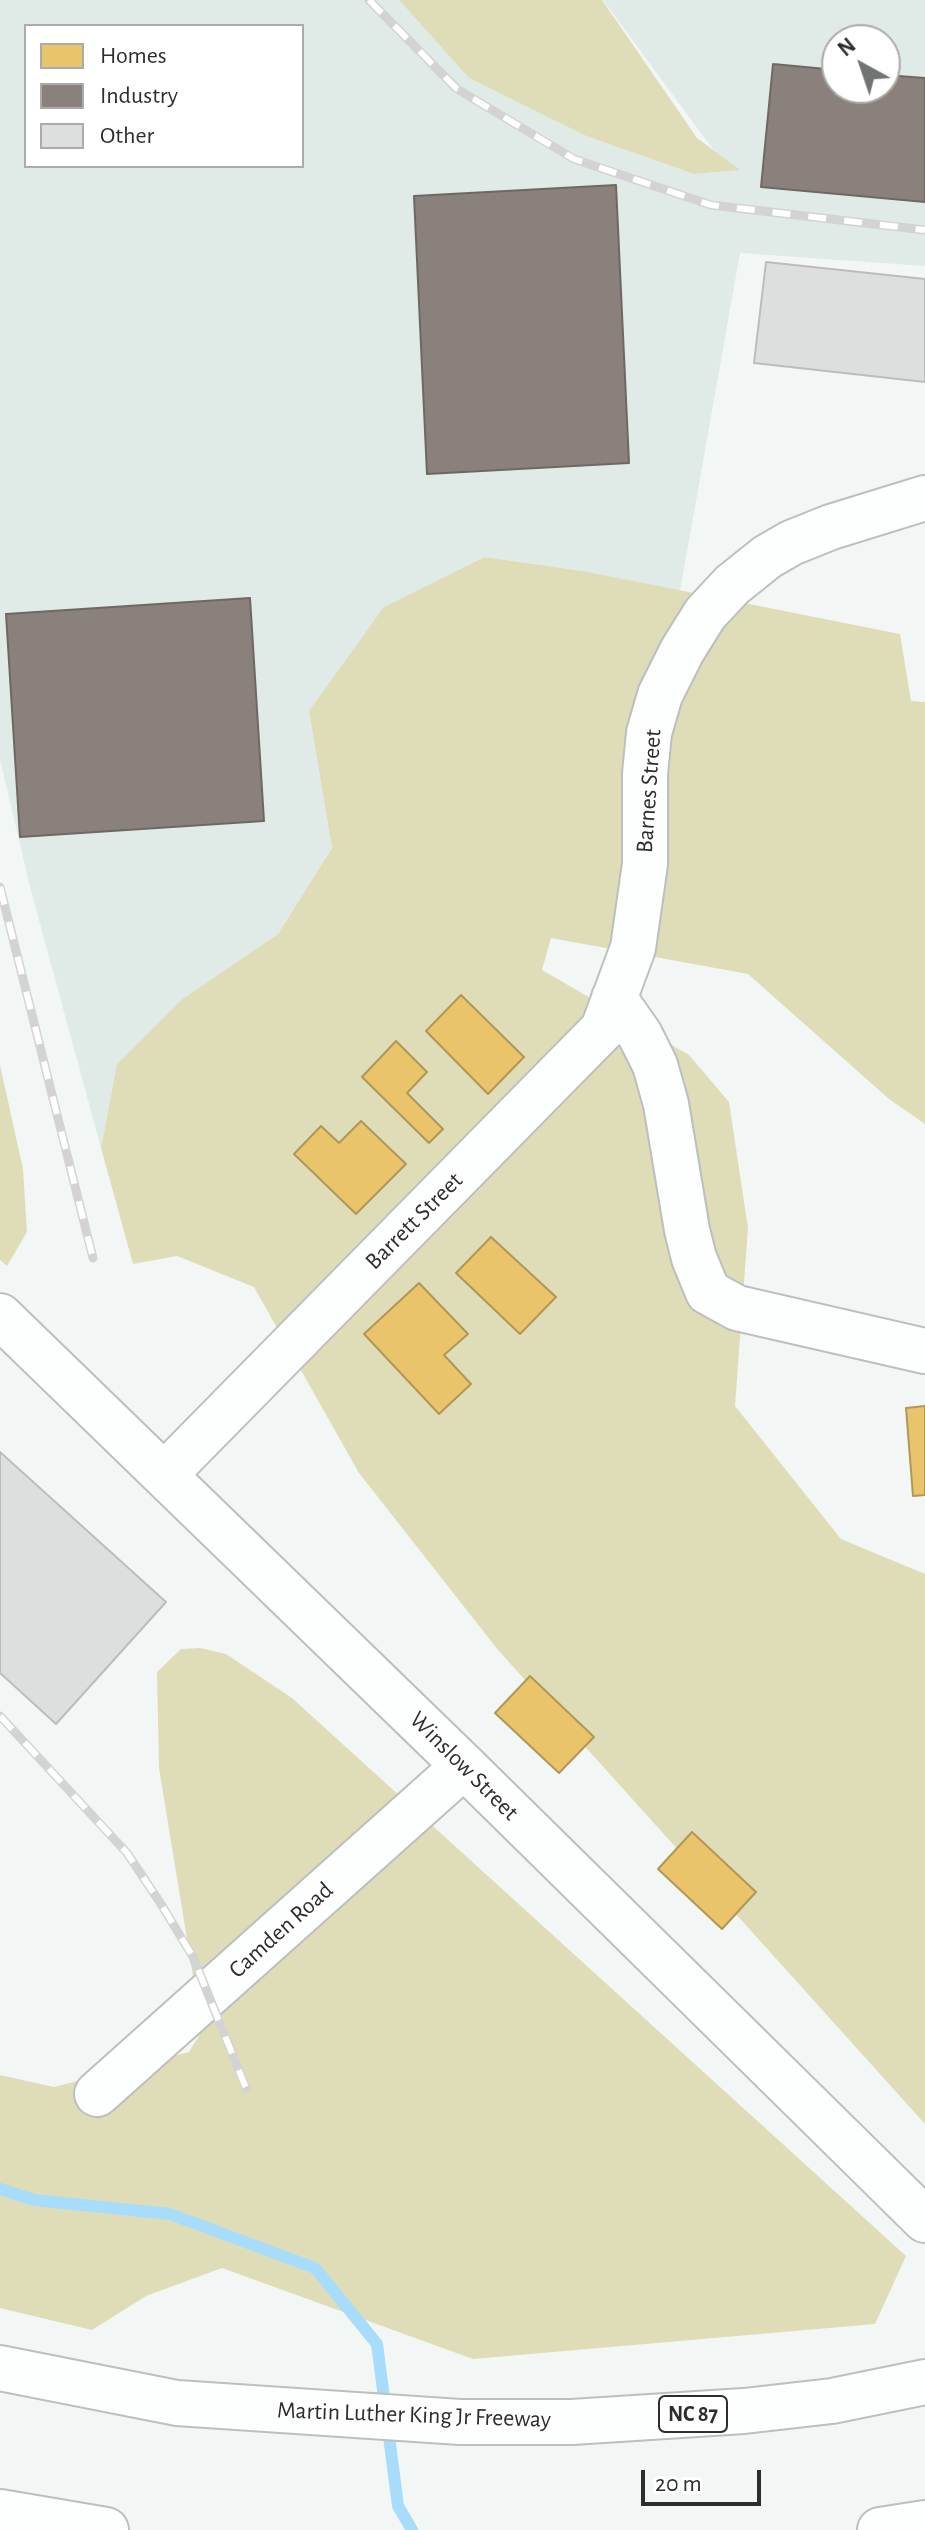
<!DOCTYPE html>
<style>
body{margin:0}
#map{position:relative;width:925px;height:2530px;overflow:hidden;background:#f2f7f5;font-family:"Alegreya Sans",sans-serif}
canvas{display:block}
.legend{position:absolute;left:24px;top:24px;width:280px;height:144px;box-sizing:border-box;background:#fff;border:2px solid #aaabab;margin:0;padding:10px 14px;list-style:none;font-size:24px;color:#2b2e2d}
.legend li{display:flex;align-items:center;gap:16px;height:40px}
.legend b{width:40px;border:2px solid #aaabab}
.north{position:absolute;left:821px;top:24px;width:80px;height:80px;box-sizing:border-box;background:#fff;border:2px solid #aaabab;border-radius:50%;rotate:320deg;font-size:22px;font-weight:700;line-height:32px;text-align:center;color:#2b2e2d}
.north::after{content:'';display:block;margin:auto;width:28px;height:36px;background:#717473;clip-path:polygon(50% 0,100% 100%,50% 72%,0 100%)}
.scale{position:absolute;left:641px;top:2470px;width:120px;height:36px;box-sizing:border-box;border:4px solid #2b2e2d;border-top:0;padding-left:10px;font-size:24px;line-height:28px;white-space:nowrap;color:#2b2e2d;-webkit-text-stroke:6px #fff;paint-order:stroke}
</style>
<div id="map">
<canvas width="925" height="2530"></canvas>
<ul class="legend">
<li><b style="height:22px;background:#e9c46a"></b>Homes</li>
<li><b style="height:22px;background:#8a817c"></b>Industry</li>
<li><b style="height:22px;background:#dddfde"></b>Other</li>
</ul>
<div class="north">N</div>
<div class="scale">20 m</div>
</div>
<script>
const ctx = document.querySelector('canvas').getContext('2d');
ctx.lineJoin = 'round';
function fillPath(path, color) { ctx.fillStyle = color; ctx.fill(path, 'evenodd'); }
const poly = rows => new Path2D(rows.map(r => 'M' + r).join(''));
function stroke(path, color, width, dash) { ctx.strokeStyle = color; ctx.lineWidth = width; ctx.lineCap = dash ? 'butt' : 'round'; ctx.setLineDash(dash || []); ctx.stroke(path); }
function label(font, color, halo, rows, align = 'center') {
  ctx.font = font + ' "Alegreya Sans",sans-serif'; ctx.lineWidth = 8; ctx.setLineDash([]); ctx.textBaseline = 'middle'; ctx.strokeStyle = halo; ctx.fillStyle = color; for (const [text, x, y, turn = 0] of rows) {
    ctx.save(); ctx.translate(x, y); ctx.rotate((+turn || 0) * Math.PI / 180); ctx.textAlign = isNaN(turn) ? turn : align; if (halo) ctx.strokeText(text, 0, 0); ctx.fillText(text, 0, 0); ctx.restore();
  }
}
fillPath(poly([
 [0,0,399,0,469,78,586,136,694,174,739,170,715,152,603,0,925,0,925,266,740,253,680,591,583,571,485,557,309,711,332,848,278,934,181,1000,117,1064,101,1148,30,887,0,759],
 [26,26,302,26,302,166,26,166],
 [837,40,885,40,885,88,837,88]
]), '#e0eae6');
fillPath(poly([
 [399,0,602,0,697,138,740,170,694,174,586,136,469,78],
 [485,557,583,571,900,634,911,701,925,702,925,1124,889,1099,748,974,551,938,542,970,689,1055,729,1102,748,1228,735,1406,841,1539,925,1574,925,2124,498,1650,359,1473,254,1287,177,1256,133,1264,101,1148,117,1064,181,1000,278,934,332,848,309,711,384,607],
 [0,1065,23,1169,27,1232,7,1266,0,1260],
 [200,1648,226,1654,292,1698,906,2256,875,2324,473,2359,222,2268,146,2296,92,2330,0,2308,0,2075,54,2087,189,2052,202,2031,159,1768,157,1672,181,1649]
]), '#dfddb8');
const homes = poly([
 [461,995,524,1057,488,1094,426,1031,461,995],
 [396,1041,427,1072,407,1093,443,1129,429,1143,362,1077,396,1041],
 [361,1121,406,1164,356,1214,294,1154,321,1126,339,1143,361,1121],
 [491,1237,556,1297,520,1334,456,1273,491,1237],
 [419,1283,468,1334,444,1355,471,1384,439,1414,364,1334,419,1283],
 [925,1406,925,1495,913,1496,906,1408,925,1406],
 [530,1676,594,1737,559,1773,495,1713,530,1676],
 [692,1832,756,1892,722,1929,658,1869,692,1832]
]);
fillPath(homes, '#e9c46a');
stroke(homes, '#b09758', 2);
const industry = poly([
 [773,64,837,70,837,88,885,88,885,75,925,78,925,202,761,187,773,64],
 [616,185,629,463,427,474,414,196,616,185],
 [250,598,264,821,20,837,6,614,250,598]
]);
fillPath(industry, '#8a817c');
stroke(industry, '#6e6864', 2);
stroke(poly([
 [0,2189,34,2200,170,2214,315,2268,377,2344,398,2506,412,2530]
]), '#a7dcfa', 12);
const building = poly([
 [766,262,925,279,925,382,754,363,766,262],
 [0,1452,166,1602,56,1724,0,1673,0,1452]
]);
fillPath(building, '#dddfde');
stroke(building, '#babdbc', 2);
const minor = poly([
 [614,998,640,1035,655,1065,666,1104,687,1230,694,1258,708,1292,737,1308,925,1351],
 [0,1316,464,1766,925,2220],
 [164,1475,603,1029,633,948,645,864,645,774,649,733,660,695,682,651,705,614,732,585,767,557,791,543,831,527,925,498],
 [97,2094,464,1766]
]);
const highway = poly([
 [0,2368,177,2403,460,2422,572,2422,744,2411,832,2401,925,2382],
 [0,2512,106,2530],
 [880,2530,925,2523]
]);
stroke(minor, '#bcbfbe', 48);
stroke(highway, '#bcbfbe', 48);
stroke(minor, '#fdfefe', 44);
stroke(highway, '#fdfefe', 44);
const rail = poly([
 [369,0,457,89,574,159,711,205,925,230],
 [0,887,93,1258],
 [0,1716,127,1853,161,1904,193,1957,246,2088]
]);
stroke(rail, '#d3d3d3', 9);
stroke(rail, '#fff', 6, [18]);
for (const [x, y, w] of [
 [693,2414,68]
]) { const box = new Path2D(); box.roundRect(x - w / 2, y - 18, w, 36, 6); ctx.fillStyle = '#fff'; ctx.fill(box); stroke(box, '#2b2e2d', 2); }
label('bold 22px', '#2b2e2d', null, [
 ["NC 87",693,2414]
]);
label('24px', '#2b2e2d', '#fff', [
 ["Barnes Street",649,791,-86],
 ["Barrett Street",414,1221,-45],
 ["Winslow Street",464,1766,45],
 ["Camden Road",281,1930,-42],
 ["Martin Luther King Jr Freeway",414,2415,2]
]);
</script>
